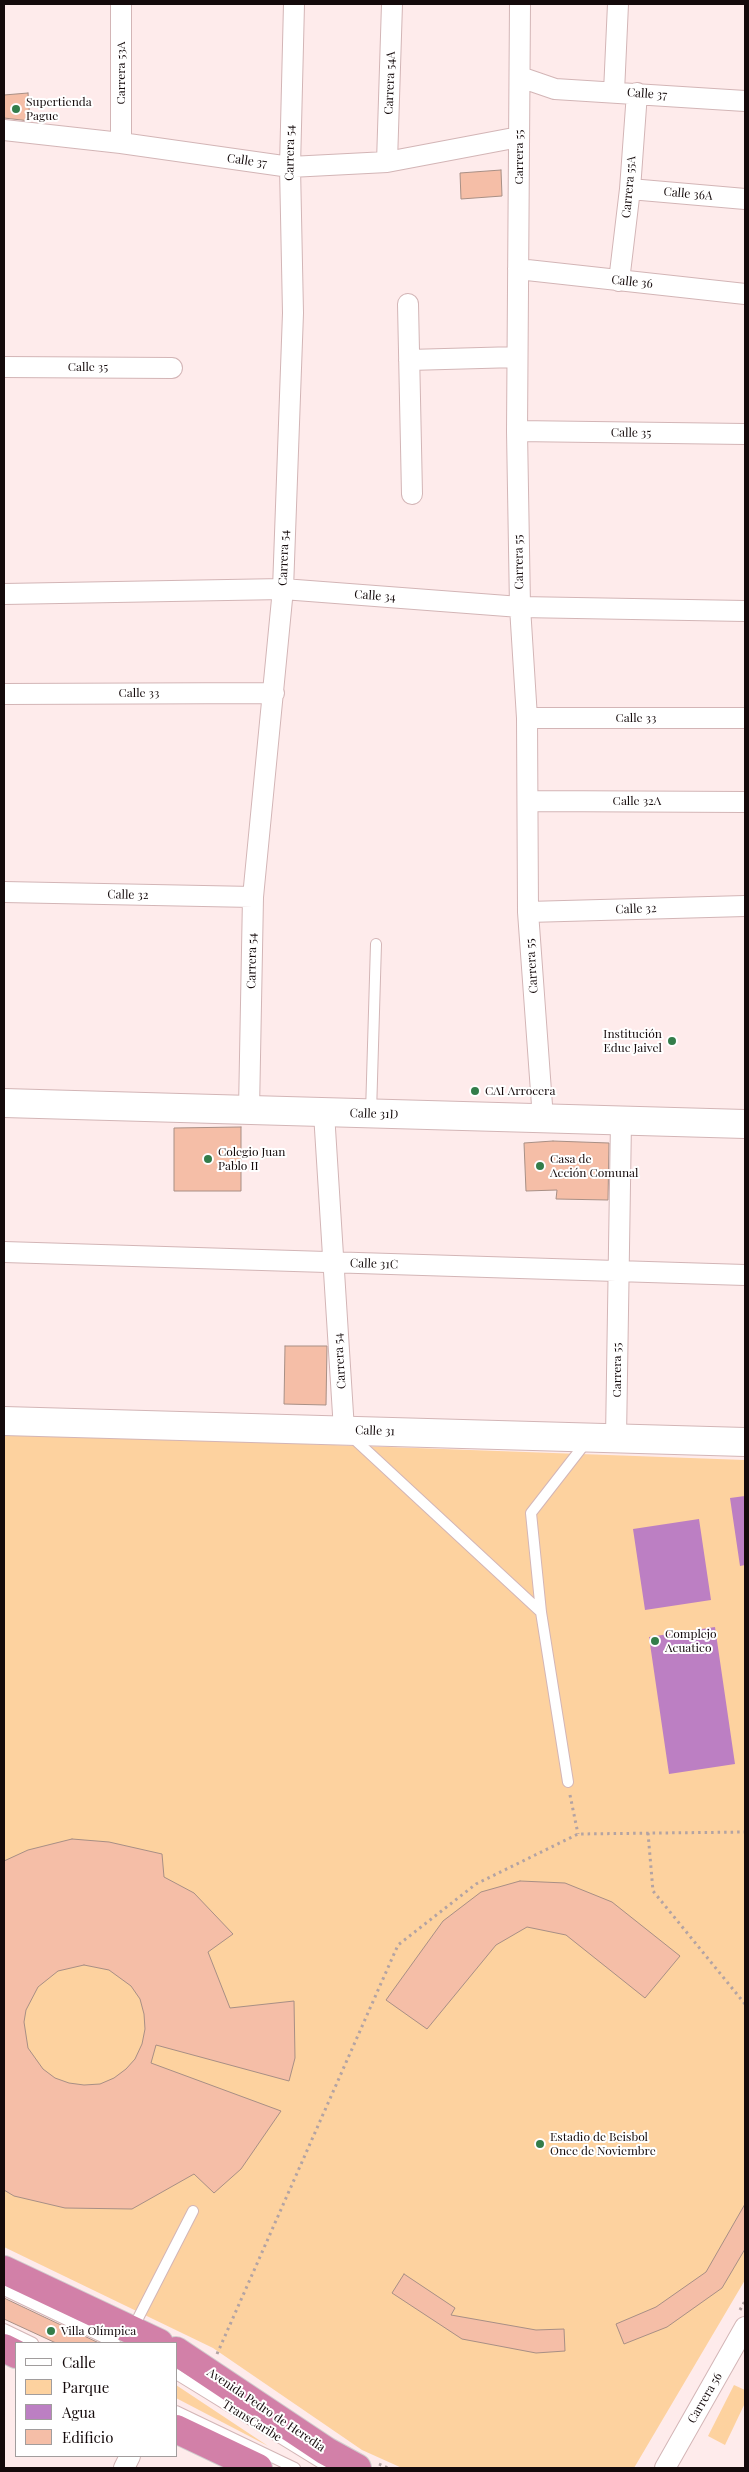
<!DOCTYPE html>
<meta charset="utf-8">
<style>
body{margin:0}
#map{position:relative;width:749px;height:2472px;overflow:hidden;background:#feebeb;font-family:"Playfair Display",serif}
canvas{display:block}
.frame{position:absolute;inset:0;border:5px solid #140a0b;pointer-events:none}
.legend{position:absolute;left:15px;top:2342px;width:162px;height:115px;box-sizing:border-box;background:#fff;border:1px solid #a19d9d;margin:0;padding:6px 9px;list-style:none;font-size:15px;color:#140a0b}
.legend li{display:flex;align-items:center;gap:10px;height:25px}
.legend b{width:25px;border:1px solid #a19d9d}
</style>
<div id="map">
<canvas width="749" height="2472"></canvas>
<div class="frame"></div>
<ul class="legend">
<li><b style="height:6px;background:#fff"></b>Calle</li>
<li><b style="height:14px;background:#fdd29f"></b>Parque</li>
<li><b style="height:14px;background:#bc7fc3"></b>Agua</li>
<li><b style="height:14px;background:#f5bea7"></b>Edificio</li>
</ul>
</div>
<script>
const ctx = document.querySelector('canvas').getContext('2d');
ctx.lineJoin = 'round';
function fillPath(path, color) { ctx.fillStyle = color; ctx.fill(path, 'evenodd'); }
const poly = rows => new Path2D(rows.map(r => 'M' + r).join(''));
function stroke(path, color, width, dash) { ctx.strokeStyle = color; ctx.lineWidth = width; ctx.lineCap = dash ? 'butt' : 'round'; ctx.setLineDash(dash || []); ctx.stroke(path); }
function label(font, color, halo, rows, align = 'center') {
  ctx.font = font + ' "Playfair Display",serif'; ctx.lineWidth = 4; ctx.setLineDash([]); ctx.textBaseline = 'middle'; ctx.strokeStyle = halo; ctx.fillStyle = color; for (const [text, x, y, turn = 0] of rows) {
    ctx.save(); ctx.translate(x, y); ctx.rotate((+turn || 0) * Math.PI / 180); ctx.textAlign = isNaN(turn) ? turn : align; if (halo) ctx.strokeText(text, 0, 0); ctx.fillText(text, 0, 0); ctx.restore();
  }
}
fillPath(poly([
 [4,1433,745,1460,745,2280,634,2468,402,2468,362,2450,213,2348,4,2247],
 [176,2385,268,2446,176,2398],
 [734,2385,745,2390,745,2403,725,2445,708,2436]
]), '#fdd29f');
fillPath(poly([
 [745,1496,745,1565,740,1566,730,1498],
 [699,1519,711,1600,645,1610,633,1529],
 [715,1627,735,1764,669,1774,649,1637]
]), '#bc7fc3');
const building = poly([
 [28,93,30,121,4,118,4,95,28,93],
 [501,170,502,196,461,199,460,173,501,170],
 [241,1127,241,1191,174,1191,174,1128,241,1127],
 [553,1141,609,1143,608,1200,556,1199,557,1190,526,1191,524,1143,553,1141],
 [285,1346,327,1346,326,1405,284,1404,285,1346],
 [72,1839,109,1842,162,1854,164,1877,194,1893,233,1934,208,1952,230,2008,294,2001,295,2058,289,2081,156,2045,151,2063,281,2111,241,2169,214,2193,194,2174,132,2209,65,2208,14,2196,4,2190,4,1861,28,1850,72,1839],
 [84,1965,109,1970,131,1986,140,1999,144,2014,145,2029,142,2044,135,2059,126,2069,114,2078,100,2084,84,2085,69,2083,55,2078,43,2069,28,2048,24,2022,26,2010,38,1987,58,1971,84,1965],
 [520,1881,565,1883,612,1902,680,1956,645,1998,566,1935,527,1927,496,1945,427,2029,386,2000,443,1921,481,1892,520,1881],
 [745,2204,745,2249,722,2288,667,2327,624,2344,616,2324,656,2307,706,2272,745,2204],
 [404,2274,455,2308,451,2315,536,2330,564,2329,565,2351,536,2353,462,2339,392,2293,404,2274],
 [4,2298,99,2343,56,2343,4,2319,4,2298]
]);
fillPath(building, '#f5bea7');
stroke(building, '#a88f85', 1);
const lane = poly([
 [371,1113,376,944],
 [351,1436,541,1612,568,1782],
 [541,1612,531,1513,587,1441],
 [4,2290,115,2343],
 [4,2329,33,2343],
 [132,2330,193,2211],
 [176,2374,329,2468],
 [176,2411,295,2468]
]);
const street = poly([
 [121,4,121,143],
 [520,4,517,431,520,607,527,718,528,912,543,1119],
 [520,77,555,89,745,101],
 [614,92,618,4],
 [4,130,121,143,290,167,387,162,519,137],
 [387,162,392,4],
 [630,189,745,199],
 [518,269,745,294],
 [619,281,630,189,637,93],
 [408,304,412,494],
 [409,360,517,357],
 [4,367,172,368],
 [517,431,745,434],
 [4,594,283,589,520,607,745,611],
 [4,694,274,693],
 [527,718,745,718],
 [529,801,745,802],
 [4,892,253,897],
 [528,912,745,906],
 [249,1110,253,897,283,589,293,313,290,167,294,4],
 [324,1113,344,1430],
 [4,1252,745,1275],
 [616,1438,621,1121],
 [124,2468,130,2456],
 [665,2468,745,2327]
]);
const secondary = poly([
 [4,1103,745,1124],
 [4,1421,745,1442]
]);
const highway = poly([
 [4,2270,159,2343],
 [4,2348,16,2354],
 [176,2351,326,2451,357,2468],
 [176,2429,258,2468]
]);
stroke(lane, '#d3b5b6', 12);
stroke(street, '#d3b5b6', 22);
stroke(secondary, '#d3b5b6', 30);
stroke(highway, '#d0cece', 30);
stroke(poly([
 [570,1795,578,1834],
 [648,1833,653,1891,745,2004],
 [740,2310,745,2301],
 [217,2354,398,1945,476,1884,578,1834,745,1832],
 [379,2464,388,2468]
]), '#b3a3a3', 3, [2.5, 4]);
stroke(lane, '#fff', 10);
stroke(street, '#fff', 20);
stroke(secondary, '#fff', 28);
stroke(highway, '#d280a8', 28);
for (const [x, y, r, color] of [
 [16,109,5,"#337d4a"],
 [672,1041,5,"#337d4a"],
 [475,1091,5,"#337d4a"],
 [208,1159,5,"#337d4a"],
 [540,1166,5,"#337d4a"],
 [655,1641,5,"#337d4a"],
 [540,2144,5,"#337d4a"],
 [51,2331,5,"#337d4a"]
]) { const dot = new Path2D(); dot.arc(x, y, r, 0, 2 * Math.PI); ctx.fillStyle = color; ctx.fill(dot); stroke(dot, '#fff', 2); }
label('12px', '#140a0b', '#fff', [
 ["Carrera 53A",121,73,-90],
 ["Carrera 54A",390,83,-88],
 ["Calle 37",647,94,4],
 ["Carrera 54",290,153,-89],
 ["Carrera 55",519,157,-90],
 ["Calle 37",247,161,8],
 ["Carrera 55A",629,187,-85],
 ["Calle 36A",688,194,5],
 ["Calle 36",632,282,6],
 ["Calle 35",88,367],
 ["Calle 35",631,433,1],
 ["Carrera 54",284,558,-88],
 ["Carrera 55",519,562,-91],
 ["Calle 34",375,596,4],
 ["Calle 33",139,693],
 ["Calle 33",636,718],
 ["Calle 32A",637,801],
 ["Calle 32",128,895,1],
 ["Calle 32",636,909,-2],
 ["Carrera 54",252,961,-89],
 ["Carrera 55",532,966,-94],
 ["Calle 31D",374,1114,2],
 ["Calle 31C",374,1264,2],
 ["Carrera 54",340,1361,-94],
 ["Carrera 55",617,1370,-90],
 ["Calle 31",375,1431,2],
 ["Carrera 56",705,2398,-60],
 ["Avenida Pedro de Heredia",266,2410,34],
 ["TransCaribe",252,2421,32]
]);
label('12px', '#140a0b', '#fff', [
 ["Supertienda",26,102],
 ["Pague",26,116],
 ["Institución",662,1034,"right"],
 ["Educ Jaivel",662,1048,"right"],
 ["CAI Arrocera",485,1091],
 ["Colegio Juan",218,1152],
 ["Pablo II",218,1166],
 ["Casa de",550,1159],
 ["Acción Comunal",550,1173],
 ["Complejo",665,1634],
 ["Acuatico",665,1648],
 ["Estadio de Beisbol",550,2137],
 ["Once de Noviembre",550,2151],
 ["Villa Olímpica",61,2331]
], 'left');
</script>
